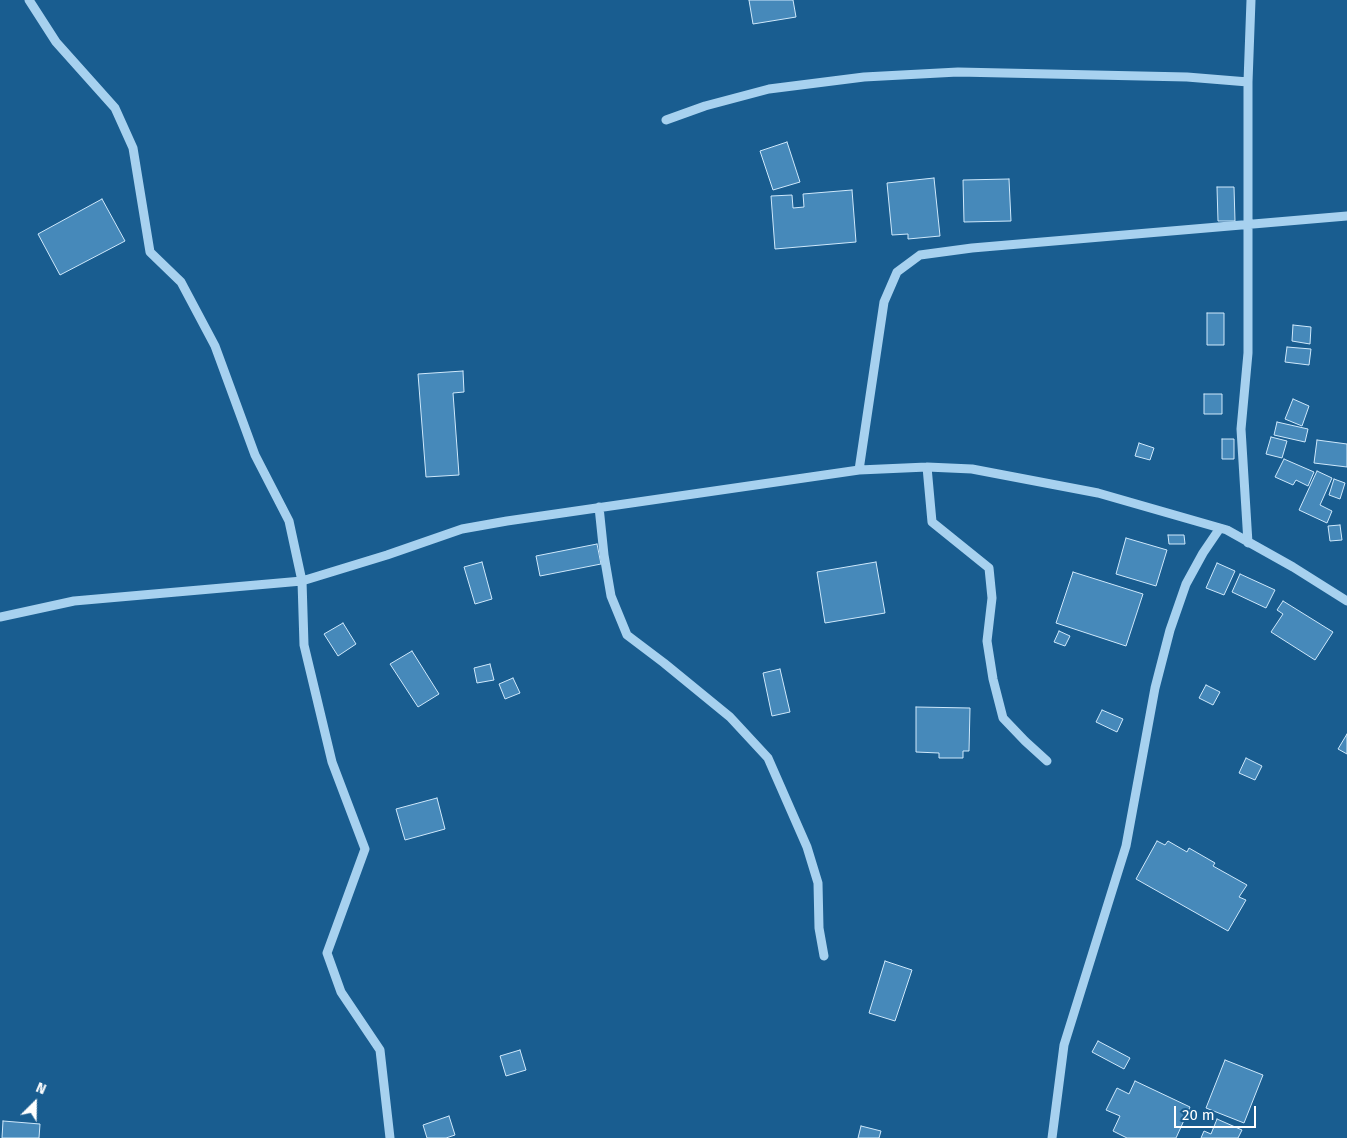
<!DOCTYPE html>
<style>
body{margin:0}
#map{position:relative;width:1347px;height:1138px;overflow:hidden;background:#195d90;font-family:"Fira Sans",sans-serif}
canvas{display:block}
.north{position:absolute;left:10px;top:1078px;width:50px;height:50px;-webkit-text-stroke:4px #195d90;paint-order:stroke;rotate:23deg;font-size:14px;font-weight:700;line-height:20px;text-align:center;color:#fff}
.north::after{content:'';display:block;margin:auto;width:18px;height:22px;background:#fff;clip-path:polygon(50% 0,100% 100%,50% 72%,0 100%)}
.scale{position:absolute;left:1174px;top:1106px;width:82px;height:22px;box-sizing:border-box;border:2px solid #fff;border-top:0;padding-left:6px;font-size:15px;line-height:18px;white-space:nowrap;color:#fff;-webkit-text-stroke:4px #195d90;paint-order:stroke}
</style>
<div id="map">
<canvas width="1347" height="1138"></canvas>
<div class="north">N</div>
<div class="scale">20 m</div>
</div>
<script>
const ctx = document.querySelector('canvas').getContext('2d');
ctx.lineJoin = 'round';
function fillPath(path, color) { ctx.fillStyle = color; ctx.fill(path, 'evenodd'); }
const poly = rows => new Path2D(rows.map(r => 'M' + r).join(''));
function stroke(path, color, width, dash) { ctx.strokeStyle = color; ctx.lineWidth = width; ctx.lineCap = dash ? 'butt' : 'round'; ctx.setLineDash(dash || []); ctx.stroke(path); }
const building = poly([
 [749,0,793,0,796,17,753,24,749,0],
 [787,142,800,182,773,190,760,151,787,142],
 [934,178,940,236,908,239,908,234,892,235,887,183,934,178],
 [1009,179,1011,221,964,222,963,180,1009,179],
 [1217,187,1234,187,1235,221,1218,221,1217,187],
 [852,190,856,242,775,249,771,196,792,195,793,208,804,207,803,194,852,190],
 [102,199,125,241,60,275,38,234,102,199],
 [1207,313,1224,313,1224,345,1207,345,1207,313],
 [1293,325,1311,327,1310,344,1292,341,1293,325],
 [1287,347,1311,349,1309,365,1285,362,1287,347],
 [463,371,464,392,453,393,459,475,426,477,418,374,463,371],
 [1204,394,1222,394,1222,414,1204,414,1204,394],
 [1293,399,1309,406,1302,426,1285,419,1293,399],
 [1277,422,1308,429,1305,442,1274,435,1277,422],
 [1271,437,1287,441,1282,458,1266,454,1271,437],
 [1222,439,1234,439,1234,459,1222,459,1222,439],
 [1317,440,1347,444,1347,467,1314,463,1317,440],
 [1139,443,1154,448,1150,460,1135,456,1139,443],
 [1284,459,1314,472,1308,486,1296,480,1293,485,1275,477,1284,459],
 [1317,471,1332,478,1320,505,1332,511,1327,523,1299,510,1317,471],
 [1334,479,1345,483,1340,499,1329,495,1334,479],
 [1340,525,1342,540,1330,541,1328,526,1340,525],
 [1168,535,1184,535,1185,544,1169,544,1168,535],
 [1126,538,1167,550,1156,586,1116,574,1126,538],
 [597,544,601,564,540,576,536,556,597,544],
 [482,562,492,599,475,604,464,567,482,562],
 [876,562,885,613,825,623,817,572,876,562],
 [1217,563,1235,571,1224,595,1206,588,1217,563],
 [1073,572,1143,594,1126,646,1056,623,1073,572],
 [1240,574,1275,590,1266,608,1232,592,1240,574],
 [1283,601,1333,632,1315,660,1271,632,1283,614,1277,610,1283,601],
 [343,623,356,644,338,656,324,634,343,623],
 [1059,631,1070,636,1065,646,1054,642,1059,631],
 [412,651,439,694,418,707,390,664,412,651],
 [490,664,494,680,477,683,474,668,490,664],
 [780,669,790,712,772,716,763,673,780,669],
 [513,678,520,693,505,699,499,684,513,678],
 [1206,685,1220,692,1213,705,1199,698,1206,685],
 [916,707,970,708,969,751,963,751,963,758,939,758,939,753,916,752,916,707],
 [1102,710,1123,719,1117,732,1096,722,1102,710],
 [1347,734,1347,754,1338,749,1347,734],
 [1246,758,1262,766,1255,780,1239,773,1246,758],
 [437,798,445,829,405,840,396,809,437,798],
 [1157,841,1165,845,1168,841,1187,852,1189,848,1215,863,1213,866,1247,885,1239,897,1246,900,1228,931,1136,879,1157,841],
 [885,961,912,970,895,1021,869,1013,885,961],
 [1098,1041,1130,1058,1124,1069,1092,1052,1098,1041],
 [520,1050,526,1070,506,1076,500,1056,520,1050],
 [1225,1060,1263,1075,1244,1123,1206,1108,1225,1060],
 [1135,1081,1190,1107,1176,1138,1127,1138,1113,1131,1120,1116,1106,1110,1117,1088,1129,1094,1135,1081],
 [449,1116,455,1135,446,1138,427,1138,423,1125,449,1116],
 [1217,1119,1242,1130,1238,1138,1201,1138,1204,1131,1211,1134,1217,1119],
 [3,1121,40,1124,39,1138,2,1138,3,1121],
 [861,1126,881,1131,879,1138,858,1138,861,1126]
]);
fillPath(building, '#4689ba');
stroke(building, '#cee8fb', 1);
stroke(poly([
 [29,0,56,42,115,108,133,148,150,252,181,282,215,346,255,455,289,521,302,581,304,645,332,762,365,849,327,953,341,992,380,1050,390,1138],
 [666,120,705,106,769,89,864,77,958,72,1187,77,1248,82],
 [927,467,932,522,989,568,992,598,987,641,993,679,1003,718,1025,741,1047,761],
 [859,470,884,302,897,272,920,255,972,248,1347,216],
 [599,507,604,555,611,596,627,635,664,663,730,717,768,758,807,847,818,883,819,928,824,956],
 [1248,543,1241,429,1248,353,1248,82,1251,0],
 [0,617,74,601,302,581,387,555,462,529,507,521,859,470,927,467,972,469,1098,493,1227,530,1293,567,1347,601],
 [1052,1138,1064,1045,1126,846,1155,688,1170,630,1186,584,1203,553,1220,528]
]), '#a7d1ef', 9);
</script>
